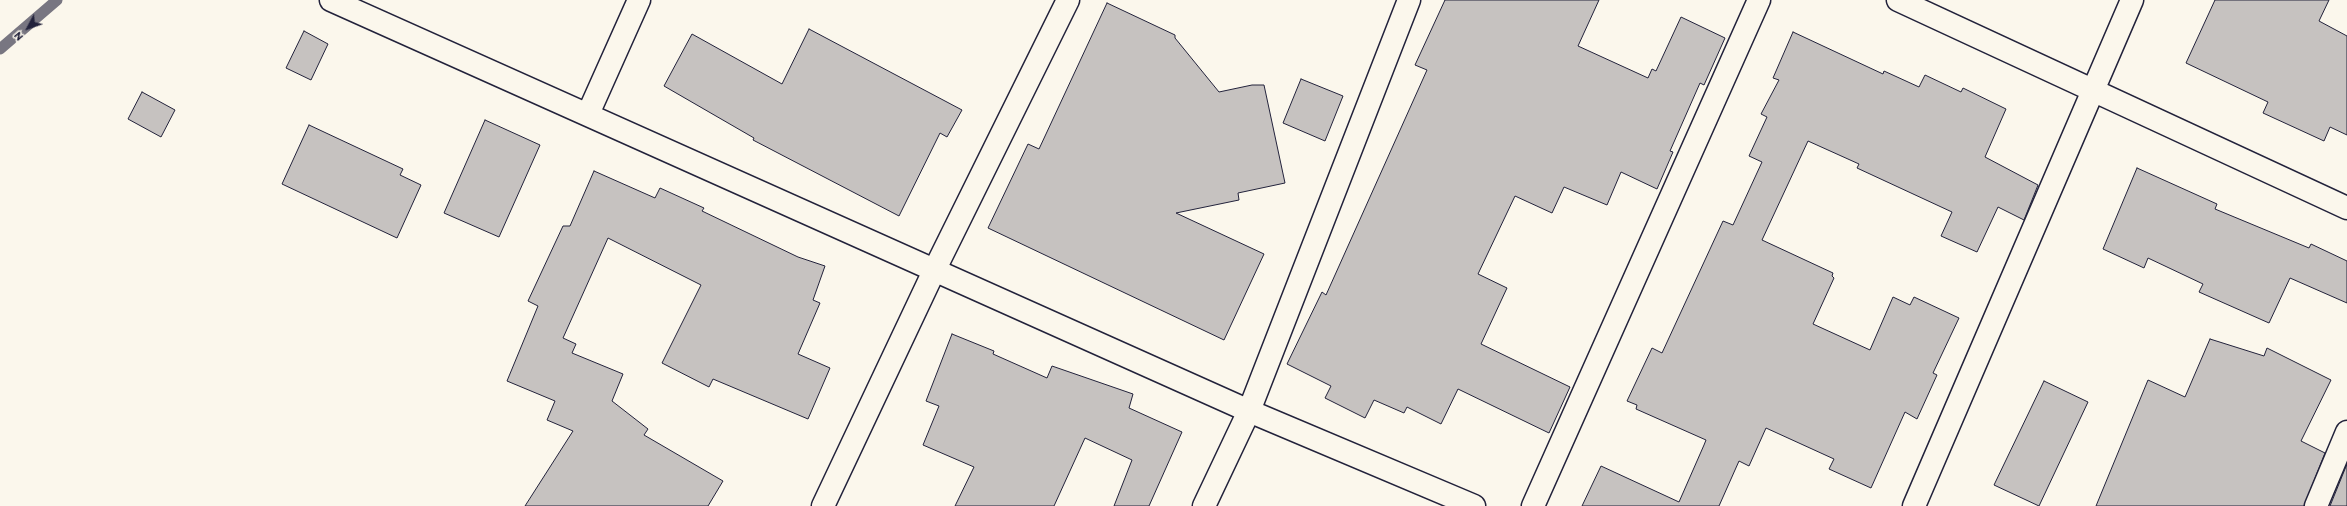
<!DOCTYPE html>
<style>
body{margin:0}
#map{position:relative;width:2347px;height:506px;overflow:hidden;background:#fbf7ec;font-family:Itim,sans-serif}
canvas{display:block}
.north{position:absolute;left:8px;top:8px;width:40px;height:40px;-webkit-text-stroke:3px #fbf7ec;paint-order:stroke;rotate:229deg;font-size:11px;font-weight:700;line-height:16px;text-align:center;color:#22223b}
.north::after{content:'';display:block;margin:auto;width:14px;height:18px;background:#22223b;clip-path:polygon(50% 0,100% 100%,50% 72%,0 100%)}
</style>
<div id="map">
<canvas width="2347" height="506"></canvas>
<div class="north">N</div>
</div>
<script>
const ctx = document.querySelector('canvas').getContext('2d');
ctx.lineJoin = 'round';
const poly = rows => new Path2D(rows.map(r => 'M' + r).join(''));
function stroke(path, color, width, dash) { ctx.strokeStyle = color; ctx.lineWidth = width; ctx.lineCap = dash ? 'butt' : 'round'; ctx.setLineDash(dash || []); ctx.stroke(path); }
function fillPath(path, color) { ctx.fillStyle = color; ctx.fill(path, 'evenodd'); }
stroke(poly([
 [0,49,57,0]
]), '#787681', 11);
const building = poly([
 [1445,0,1599,0,1578,46,1648,78,1652,69,1656,71,1681,17,1725,38,1704,85,1700,83,1670,151,1673,152,1657,189,1621,172,1607,205,1564,187,1552,213,1515,196,1478,274,1507,288,1481,344,1570,387,1549,433,1458,389,1441,424,1407,407,1404,413,1374,400,1365,418,1325,398,1331,386,1287,364,1322,292,1326,295,1427,70,1415,65,1445,0],
 [2215,0,2329,0,2319,21,2347,36,2347,135,2330,127,2324,141,2263,113,2268,102,2186,63,2215,0],
 [1107,3,1175,35,1175,38,1219,92,1252,85,1264,85,1285,183,1238,193,1239,200,1176,213,1264,254,1224,340,988,228,1028,144,1039,149,1107,3],
 [809,29,962,110,947,137,940,133,899,216,753,140,754,138,664,86,692,34,782,84,809,29],
 [304,31,328,44,311,80,286,68,304,31],
 [1793,32,1883,74,1884,71,1919,87,1925,75,1961,92,1963,88,2006,109,1985,157,2038,185,2024,220,1998,207,1977,252,1941,236,1952,212,1857,168,1859,164,1808,141,1762,240,1833,273,1832,276,1834,278,1813,324,1870,350,1893,297,1910,305,1914,297,1959,318,1933,373,1937,375,1917,419,1905,412,1871,488,1829,469,1834,459,1766,428,1749,466,1739,461,1719,506,1582,506,1601,466,1679,502,1704,445,1706,440,1636,409,1637,405,1627,401,1652,348,1662,353,1723,221,1733,225,1762,162,1749,156,1767,117,1761,114,1779,80,1773,78,1793,32],
 [1301,79,1343,96,1325,141,1283,123,1301,79],
 [142,92,175,110,161,137,128,119,142,92],
 [485,120,540,145,499,237,444,213,485,120],
 [309,125,403,169,400,175,421,185,397,238,282,184,309,125],
 [2137,168,2217,204,2215,209,2309,248,2311,244,2347,261,2347,303,2290,278,2269,323,2199,292,2203,284,2148,258,2144,268,2103,249,2137,168],
 [594,171,655,198,660,188,704,208,702,211,798,257,825,266,813,300,820,303,798,354,830,368,808,419,713,379,709,387,662,363,701,285,608,238,563,338,576,344,572,353,623,374,612,401,648,429,644,435,723,481,708,506,525,506,573,431,547,420,555,401,507,381,538,306,528,301,563,226,570,226,594,171],
 [952,334,994,351,993,354,1047,378,1052,366,1133,394,1129,408,1182,432,1149,506,1114,506,1132,460,1085,438,1054,506,955,506,974,467,923,445,939,406,926,401,952,334],
 [2210,339,2264,356,2267,348,2331,380,2301,441,2325,453,2304,506,2096,506,2148,380,2185,397,2210,339],
 [2044,381,2088,402,2039,506,1994,485,2044,381],
 [2347,464,2347,506,2330,506,2347,464]
]);
fillPath(building, '#c6c2c0');
stroke(building, '#22223b', 1);
const minor = poly([
 [1898,0,2347,208],
 [588,114,639,0],
 [823,506,934,271,1068,0],
 [1204,506,1249,411,1409,0],
 [1533,506,1759,0],
 [1914,506,2132,0],
 [2316,506,2347,432]
]);
const tertiary = poly([
 [331,0,1249,411,1474,506]
]);
stroke(minor, '#22223b', 25);
stroke(tertiary, '#22223b', 25);
stroke(minor, '#fbf7ec', 22);
stroke(tertiary, '#fbf7ec', 22);
</script>
